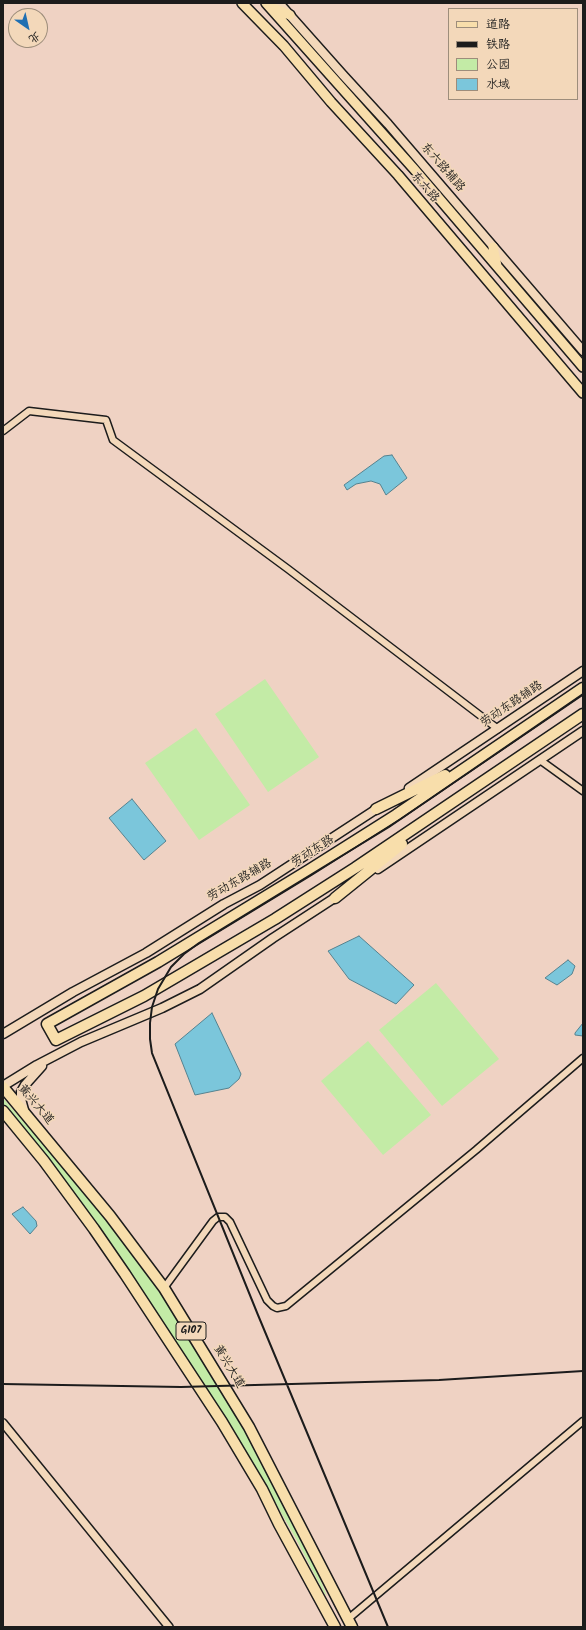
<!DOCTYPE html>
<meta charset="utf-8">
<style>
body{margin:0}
#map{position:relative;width:586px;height:1630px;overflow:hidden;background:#efd2c3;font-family:Kalam,"LXGW WenKai TC",sans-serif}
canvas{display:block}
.frame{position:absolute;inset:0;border:4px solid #1c1c1c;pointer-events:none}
.legend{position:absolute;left:448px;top:8px;width:130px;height:92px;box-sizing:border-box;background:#f3d8ba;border:1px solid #9d8d7b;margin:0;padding:5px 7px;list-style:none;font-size:12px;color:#1c1c1c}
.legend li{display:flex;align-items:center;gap:8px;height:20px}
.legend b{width:20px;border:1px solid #9d8d7b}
.north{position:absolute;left:8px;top:8px;width:40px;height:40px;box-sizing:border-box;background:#f3d8ba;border:1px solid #9d8d7b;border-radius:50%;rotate:146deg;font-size:11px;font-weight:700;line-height:16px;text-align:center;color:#1c1c1c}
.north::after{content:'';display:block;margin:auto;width:14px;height:18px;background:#1f6fb2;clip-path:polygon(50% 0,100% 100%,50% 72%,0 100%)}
</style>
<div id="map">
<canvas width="586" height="1630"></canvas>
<div class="frame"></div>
<ul class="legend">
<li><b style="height:5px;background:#f8deab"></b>道路</li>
<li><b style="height:5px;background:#1c1c1c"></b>铁路</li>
<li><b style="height:11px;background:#c3eba6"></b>公园</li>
<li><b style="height:11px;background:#7bc6db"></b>水域</li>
</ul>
<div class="north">北</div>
</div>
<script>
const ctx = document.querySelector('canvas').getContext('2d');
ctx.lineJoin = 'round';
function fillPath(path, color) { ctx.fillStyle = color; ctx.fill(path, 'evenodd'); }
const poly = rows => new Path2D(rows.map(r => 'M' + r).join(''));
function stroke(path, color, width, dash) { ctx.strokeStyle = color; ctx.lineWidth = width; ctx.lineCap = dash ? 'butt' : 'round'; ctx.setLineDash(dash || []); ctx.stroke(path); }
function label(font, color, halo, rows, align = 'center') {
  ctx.font = font + ' Kalam,"LXGW WenKai TC",sans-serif'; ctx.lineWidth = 3; ctx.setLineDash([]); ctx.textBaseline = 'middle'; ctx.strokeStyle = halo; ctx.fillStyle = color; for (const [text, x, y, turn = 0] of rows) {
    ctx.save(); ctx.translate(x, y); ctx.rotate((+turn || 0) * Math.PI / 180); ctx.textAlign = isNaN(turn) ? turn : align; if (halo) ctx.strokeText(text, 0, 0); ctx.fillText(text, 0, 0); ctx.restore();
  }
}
fillPath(poly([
 [265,679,319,757,268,792,215,714],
 [196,728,250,805,199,840,145,763],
 [436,983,499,1059,442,1106,379,1030],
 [368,1041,431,1115,383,1155,321,1081],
 [3,1098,94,1204,130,1249,190,1338,250,1439,318,1574,327,1596,324,1593,296,1539,254,1465,156,1311,105,1235,43,1153,3,1103]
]), '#c3eba6');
const water = poly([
 [392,455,407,478,386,495,380,484,371,481,356,484,347,490,344,485,384,456,392,455],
 [132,799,166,841,144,860,109,818,132,799],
 [359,936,414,985,396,1004,349,979,328,951,359,936],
 [568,960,575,966,572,974,557,985,545,978,568,960],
 [212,1013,241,1074,239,1079,229,1088,195,1095,175,1044,212,1013],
 [583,1023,583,1036,575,1035,575,1033,583,1023],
 [23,1207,36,1221,37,1226,30,1234,12,1214,23,1207]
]);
fillPath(water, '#7bc6db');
stroke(water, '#55828f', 1);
const minor = poly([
 [3,431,29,411,106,420,113,440,288,569,498,729],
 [540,760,583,791],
 [164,1288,213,1221,218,1217,225,1217,230,1222,267,1300,273,1306,277,1308,286,1306,476,1150,583,1058],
 [348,1619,583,1421]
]);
const tertiary = poly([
 [3,1423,169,1627]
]);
const secondary = poly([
 [279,3,343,75,388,124,583,351],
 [409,788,583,671],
 [378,869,583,731],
 [3,1034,73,992,146,953,224,904,260,885,381,806],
 [3,1086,37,1065,81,1042,162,1008,200,989,273,938,339,895],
 [24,1110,21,1099,21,1092,25,1085,42,1066]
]);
const primary = poly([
 [242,3,284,46,331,102,398,175,583,393],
 [266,3,414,169,583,367],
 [271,7,290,15],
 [493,247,497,266]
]);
const trunk = poly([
 [583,688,396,815,309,870,158,962,47,1024,56,1040,144,996,275,919,355,868,583,714],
 [376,809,445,775],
 [335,898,402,844],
 [3,1087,110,1216,164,1288,249,1427,352,1627],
 [3,1111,44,1161,94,1229,125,1274,222,1422,262,1489,279,1524,335,1627]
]);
stroke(minor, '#1c1c1c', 9);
stroke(tertiary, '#1c1c1c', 10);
stroke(secondary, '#1c1c1c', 11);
stroke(primary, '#1c1c1c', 12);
stroke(trunk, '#1c1c1c', 13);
stroke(minor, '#f3d8ba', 6);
stroke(tertiary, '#f3d8ba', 7);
stroke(secondary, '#f3d8ba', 8);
stroke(primary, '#f8deab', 9);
stroke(trunk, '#f8deab', 10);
stroke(poly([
 [3,1384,181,1387,439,1380,583,1371],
 [388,1627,258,1315,152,1053,150,1039,150,1023,152,1007,158,989,171,967,184,954,199,943,389,827,583,694]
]), '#1c1c1c', 2);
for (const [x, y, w] of [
 [191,1331,30]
]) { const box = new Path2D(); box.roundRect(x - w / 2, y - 9, w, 18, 3); ctx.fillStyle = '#f3d8ba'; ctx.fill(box); stroke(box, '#1c1c1c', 1); }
label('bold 11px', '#1c1c1c', null, [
 ["G107",191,1331]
]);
label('12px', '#1c1c1c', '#f3d8ba', [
 ["东六路辅路",442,168,49],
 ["东六路",424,188,49],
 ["劳动东路辅路",512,705,-34],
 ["劳动东路",313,852,-32],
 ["劳动东路辅路",240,881,-30],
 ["黄兴大道",35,1105,50],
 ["黄兴大道",228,1367,59]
]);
</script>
